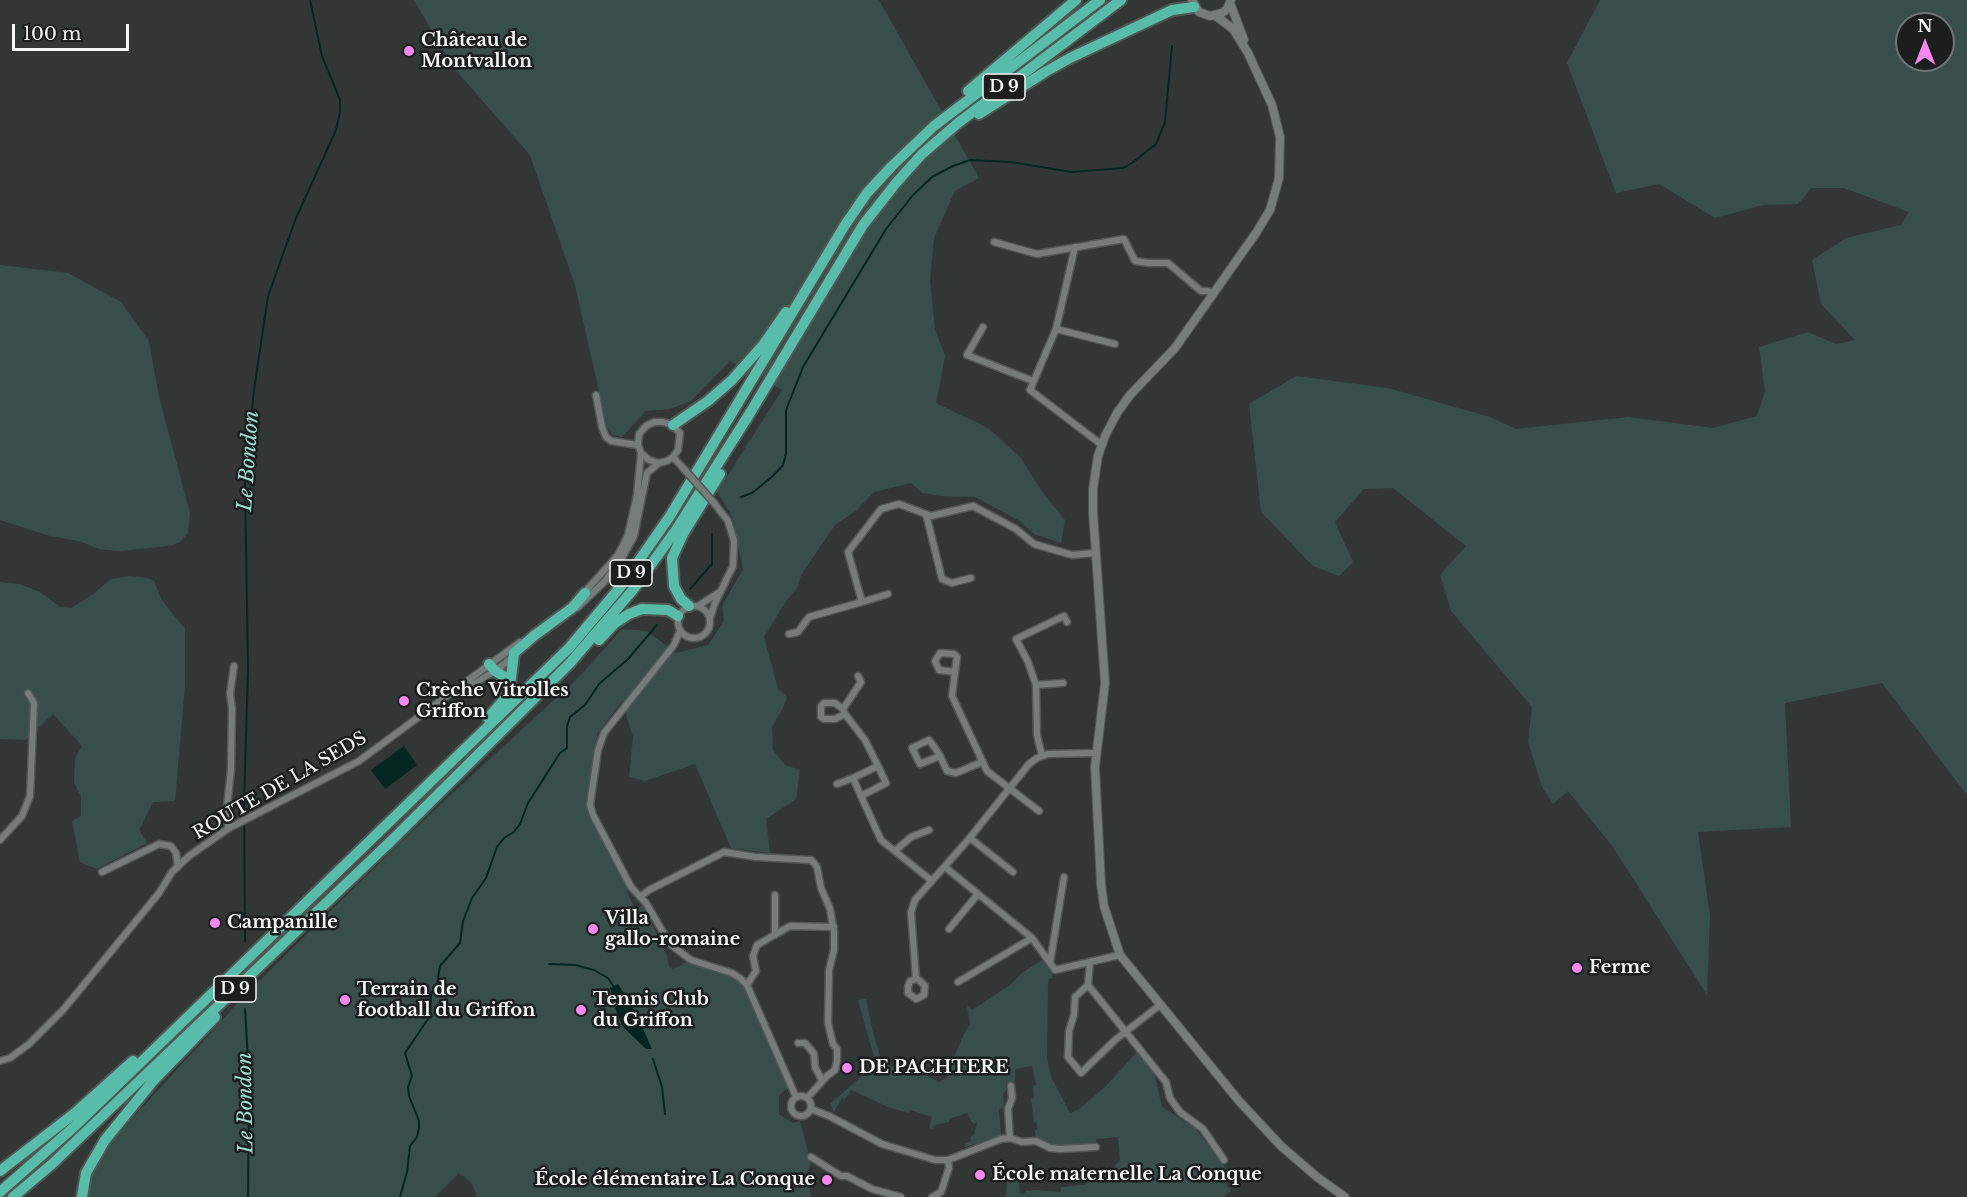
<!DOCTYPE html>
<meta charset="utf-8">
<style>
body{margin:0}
#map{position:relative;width:1967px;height:1197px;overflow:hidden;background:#323736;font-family:"Libre Baskerville",serif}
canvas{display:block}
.north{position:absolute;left:1895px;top:12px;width:60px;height:60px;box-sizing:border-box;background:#1c1e1d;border:2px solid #727473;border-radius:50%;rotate:0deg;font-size:16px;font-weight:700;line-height:24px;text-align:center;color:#f2f5f4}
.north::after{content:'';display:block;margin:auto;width:21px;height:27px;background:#f589ef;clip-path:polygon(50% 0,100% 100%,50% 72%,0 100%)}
.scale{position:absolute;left:12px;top:24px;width:117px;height:27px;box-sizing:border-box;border:3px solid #f2f5f4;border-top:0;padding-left:8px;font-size:18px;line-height:21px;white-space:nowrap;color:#f2f5f4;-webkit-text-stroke:4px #1c1e1d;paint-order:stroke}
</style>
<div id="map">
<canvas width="1967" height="1197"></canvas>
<div class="north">N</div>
<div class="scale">100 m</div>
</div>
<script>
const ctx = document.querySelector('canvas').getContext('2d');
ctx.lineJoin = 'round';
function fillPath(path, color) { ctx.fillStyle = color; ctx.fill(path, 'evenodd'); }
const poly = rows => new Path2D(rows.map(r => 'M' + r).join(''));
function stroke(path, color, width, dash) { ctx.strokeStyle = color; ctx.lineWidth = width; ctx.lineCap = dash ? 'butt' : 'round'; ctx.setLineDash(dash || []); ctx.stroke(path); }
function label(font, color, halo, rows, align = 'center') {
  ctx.font = font + ' "Libre Baskerville",serif'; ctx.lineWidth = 5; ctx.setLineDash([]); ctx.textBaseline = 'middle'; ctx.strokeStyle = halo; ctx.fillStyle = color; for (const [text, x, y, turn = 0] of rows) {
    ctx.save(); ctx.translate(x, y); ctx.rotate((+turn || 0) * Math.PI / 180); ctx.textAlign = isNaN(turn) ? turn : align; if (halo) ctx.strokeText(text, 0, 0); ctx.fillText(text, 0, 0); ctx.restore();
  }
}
fillPath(poly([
 [414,0,879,0,979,178,955,191,934,238,930,279,935,330,945,356,936,403,988,428,1021,458,1043,493,1065,520,1061,543,1034,534,1020,521,975,497,941,496,922,493,911,483,874,492,857,510,835,525,801,575,798,586,785,603,764,637,778,689,787,697,783,708,772,727,773,750,785,765,800,770,796,799,766,819,770,853,731,848,695,764,645,781,629,777,633,737,622,701,598,733,595,745,586,804,590,817,628,888,627,892,635,909,643,905,667,956,669,967,673,969,687,962,731,976,745,986,788,1088,779,1095,779,1114,793,1123,800,1121,811,1164,807,1172,811,1197,477,1197,472,1184,463,1175,458,1174,435,1197,88,1197,91,1178,98,1159,116,1136,246,994,416,827,579,677,622,629,647,631,676,653,708,645,724,621,722,606,743,569,732,516,717,492,782,390,730,361,691,401,670,409,646,411,622,437,613,435,607,427,575,285,530,155,453,67],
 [1600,0,1967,0,1967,795,1882,683,1785,703,1791,827,1698,832,1710,916,1707,995,1613,847,1568,791,1553,804,1542,787,1528,742,1532,707,1451,611,1440,575,1466,546,1393,488,1364,489,1335,522,1353,562,1339,576,1313,566,1261,512,1249,404,1296,376,1388,388,1490,417,1516,429,1628,417,1713,428,1757,416,1765,391,1759,347,1808,332,1836,344,1855,340,1821,304,1812,260,1846,238,1901,225,1909,212,1844,188,1811,188,1798,204,1763,205,1715,218,1659,184,1616,193,1567,63],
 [1907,24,1943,24,1943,60,1907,60],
 [0,265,68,273,121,302,149,341,159,397,190,513,188,533,180,542,170,546,118,551,99,549,79,541,50,536,0,520],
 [130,576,147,578,154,581,161,599,185,629,185,685,175,801,153,802,139,830,147,843,97,869,80,862,72,821,81,816,81,797,74,782,75,758,82,746,53,714,26,740,0,739,0,582,19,584,40,592,60,607,71,608,93,594,111,579],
 [1044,959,1049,964,1053,978,1049,979,1048,983,1047,1057,1051,1077,1070,1113,1079,1109,1104,1088,1137,1052,1154,1072,1162,1107,1195,1128,1228,1171,1227,1186,1231,1191,1224,1197,1006,1197,1007,1176,1018,1169,1020,1194,1025,1194,1025,1191,1037,1190,1061,1192,1061,1187,1084,1185,1103,1176,1103,1173,1109,1172,1120,1160,1118,1137,1096,1139,1097,1145,1058,1146,1050,1145,1036,1137,1035,1131,1038,1128,1036,1123,1034,1122,1031,1099,1034,1098,1033,1086,1036,1085,1032,1066,1015,1069,1015,1082,1006,1084,1006,1091,1003,1093,1004,1108,999,1109,1001,1135,965,1147,964,1144,971,1141,970,1137,974,1135,977,1123,973,1124,967,1113,949,1119,949,1122,935,1125,933,1129,929,1128,932,1117,910,1110,909,1113,888,1107,851,1090,845,1099,842,1098,834,1112,830,1104,876,1064,858,1000,866,999,873,1033,881,1060,898,1070,925,1075,939,1082,947,1078,950,1066,964,1034,970,1024,967,1006,972,1010,1010,985,1023,972]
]), '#384f49');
fillPath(poly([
 [404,746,417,765,385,789,371,770],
 [618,984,636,1013,652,1049,646,1049,623,1027,617,1014,610,988]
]), '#032720');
stroke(poly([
 [741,497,752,493,773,476,783,465,786,454,786,410,803,367,886,229,913,195,932,177,953,166,970,160,1010,162,1072,172,1123,168,1132,163,1156,144,1165,122,1172,46],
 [690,589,712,564,712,534],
 [245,941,244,803,248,670,245,483,254,390,268,296,296,218,336,130,340,112,340,100,322,56,310,0],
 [549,964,575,965,594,970,608,978,614,987],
 [245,1009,249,1077,248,1197],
 [653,1059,662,1087,665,1114],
 [400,1197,407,1172,410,1146,417,1137,419,1128,419,1121,409,1096,408,1087,412,1076,405,1053,430,1016,431,993,437,985,440,966,460,943,463,921,472,898,486,878,497,847,504,838,514,832,520,824,528,803,560,753,567,748,567,726,570,717,585,705,599,684,628,659,657,625]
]), '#032720', 2);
const minor = poly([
 [994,242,1037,254,1124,239,1135,261,1149,263,1168,263,1201,291,1208,291,1213,295],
 [1075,247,1056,329,1030,390,1102,445],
 [983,327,967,355,1033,381],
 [1056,329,1115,344],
 [596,395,602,427,606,437,611,441,638,445],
 [654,422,663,422,673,425,680,433,678,450,673,457,667,461,659,463,649,460,641,453,638,445,639,434,646,426,654,422],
 [673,457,684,469],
 [926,514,942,579,952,583,971,578],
 [583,594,618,555,628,535,637,495,641,453],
 [862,602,888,594],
 '678 622a16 16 0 1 1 32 0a16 16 0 1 1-32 0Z',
 [698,606,718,593],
 [577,608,604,582,622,558,634,536,647,473,659,463],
 [710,618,715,603,733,566,734,541,728,521,714,503],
 [680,631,674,645,604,733,598,750,590,805,593,815,631,887,646,903,670,944,691,960,732,973,740,978,747,985,796,1097],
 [789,634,798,632,809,617,862,602,848,552,881,509,899,504,931,516,973,506,1016,529,1034,544,1072,555,1095,553],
 [955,672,939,670,935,661,940,653,954,654,957,657,955,672,952,696,987,771,1039,811],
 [858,676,861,682,843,709,845,714,865,740,878,766],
 [1036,685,1028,662,1016,639,1064,616,1067,622],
 [458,693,495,671,512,658],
 [843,709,835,703,824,703,821,706,821,717,824,719,835,719,845,714],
 [940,756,920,764,912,748,929,740,935,748,940,756,947,771,956,773,982,762],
 [1042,756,1037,735,1036,685,1063,683],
 [837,784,853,778],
 [861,796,886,783,878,766,853,778,861,796,881,840,932,881],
 [229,828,226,816,231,769,232,708,230,694,234,666],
 [970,838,1013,872],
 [0,840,22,816,30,796,34,703,28,693],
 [895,851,911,837,929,830],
 [945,867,1032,938,958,982],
 [102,872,159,844,171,846,176,853,178,867],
 [1064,877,1050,963,1055,970,1120,955],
 [775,895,775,935],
 [640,897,649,890,724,852,756,857,811,860,814,863,817,867,821,888,830,909,834,932,834,950,829,970,828,1023,833,1044,837,1049,837,1061,835,1070,827,1076,807,1098],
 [949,929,978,894],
 [1032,938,1050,963],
 [1090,962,1088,985,1075,997,1074,1015,1069,1031,1068,1057,1081,1073,1115,1040,1160,1005],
 [916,979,919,980,925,986,924,995,916,999,908,993,908,987,910,981,916,979,911,912,915,900,968,840,1029,764,1037,758,1048,754,1096,753],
 [747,985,756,971,753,956,757,945,790,926,834,927],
 [1088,985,1166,1082,1170,1098,1180,1112,1203,1129,1224,1160],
 [798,1043,805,1043,811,1050,814,1054,815,1067,822,1080],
 [0,1061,10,1058,29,1044,63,1010,159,893,172,872,189,856,229,828,359,761,520,642],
 '791 1106a10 10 0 1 1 20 0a10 10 0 1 1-20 0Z',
 [811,1109,829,1116,882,1144,935,1160,948,1160,1001,1139,1010,1138,1022,1142,1036,1141,1050,1148,1060,1149,1096,1147],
 [1010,1138,1008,1109,1012,1098,1011,1086],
 [811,1157,841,1176,847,1176,872,1189,901,1197],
 [932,1197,941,1192,949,1168,948,1160]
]);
const tertiary = poly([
 [1192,0,1199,12,1210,16,1222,13,1227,9,1231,0],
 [1230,3,1244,40],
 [1216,16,1233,29,1248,53,1272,105,1280,137,1279,178,1270,210,1256,233,1175,348,1130,395,1117,413,1105,436,1098,456,1093,489,1093,512,1105,683,1095,767,1101,884,1104,906,1120,955,1239,1101,1281,1146,1317,1177,1345,1197]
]);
const trunk = poly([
 [968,91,1076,0],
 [979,114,1045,72,1070,58,1172,10,1194,7],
 [673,425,708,401,732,380,763,345,786,312],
 [689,606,681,599,674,586,672,558,683,534,720,474],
 [599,640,615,623,629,614,642,609,668,610,678,616],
 [489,664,495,671,510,680],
 [488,718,509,694,514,653,535,635,572,608,585,593],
 [386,846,570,663,632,591,676,530,750,413,863,225,896,183,922,154,958,123,1121,0],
 [0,1171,75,1113,133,1061],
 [0,1192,74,1127,569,648,622,585,670,516,845,225,867,193,892,166,934,126,1100,0],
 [13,1197,52,1164,391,841],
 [82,1197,86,1173,105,1140,153,1081,215,1017]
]);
stroke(minor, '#525755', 9);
stroke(tertiary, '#525755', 10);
stroke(trunk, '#525755', 14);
stroke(minor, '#767c7a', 6);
stroke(tertiary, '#767c7a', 8);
stroke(trunk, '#58bda8', 10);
const minorBridge = poly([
 [684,469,714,503]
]);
stroke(minorBridge, '#525755', 9, []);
stroke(minorBridge, '#767c7a', 6);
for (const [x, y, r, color] of [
 [409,51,6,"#f589ef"],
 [404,701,6,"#f589ef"],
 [215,923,6,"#f589ef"],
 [593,929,6,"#f589ef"],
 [1577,968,6,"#f589ef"],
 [345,1000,6,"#f589ef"],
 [581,1010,6,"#f589ef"],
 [847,1068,6,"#f589ef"],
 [980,1175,6,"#f589ef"],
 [827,1180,6,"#f589ef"]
]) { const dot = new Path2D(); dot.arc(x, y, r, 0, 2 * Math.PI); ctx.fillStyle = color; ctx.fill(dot); stroke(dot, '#1c1e1d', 2); }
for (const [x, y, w] of [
 [1004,87,42],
 [631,573,42],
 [235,989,42]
]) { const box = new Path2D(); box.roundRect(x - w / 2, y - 13, w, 26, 4.5); ctx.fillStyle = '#1c1e1d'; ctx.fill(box); stroke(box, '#f2f5f4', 1.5); }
label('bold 16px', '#f2f5f4', null, [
 ["D 9",1004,87],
 ["D 9",631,573],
 ["D 9",235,989]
]);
label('bold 18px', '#f2f5f4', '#1c1e1d', [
 ["Château de",421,41],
 ["Montvallon",421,62],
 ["Crèche Vitrolles",416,691],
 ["Griffon",416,712],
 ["Villa",605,919],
 ["gallo-romaine",605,940],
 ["Campanille",227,923],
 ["Ferme",1589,968],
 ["Terrain de",357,990],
 ["football du Griffon",357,1011],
 ["Tennis Club",593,1000],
 ["du Griffon",593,1021],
 ["DE PACHTERE",859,1068],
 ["École maternelle La Conque",992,1175],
 ["École élémentaire La Conque",815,1180,"right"]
], 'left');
label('18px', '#f2f5f4', '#1c1e1d', [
 ["ROUTE DE LA SEDS",280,786,-30]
]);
label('italic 20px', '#9de1d0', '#1c1e1d', [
 ["Le Bondon",249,461,-86],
 ["Le Bondon",246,1103,-91]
]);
</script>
